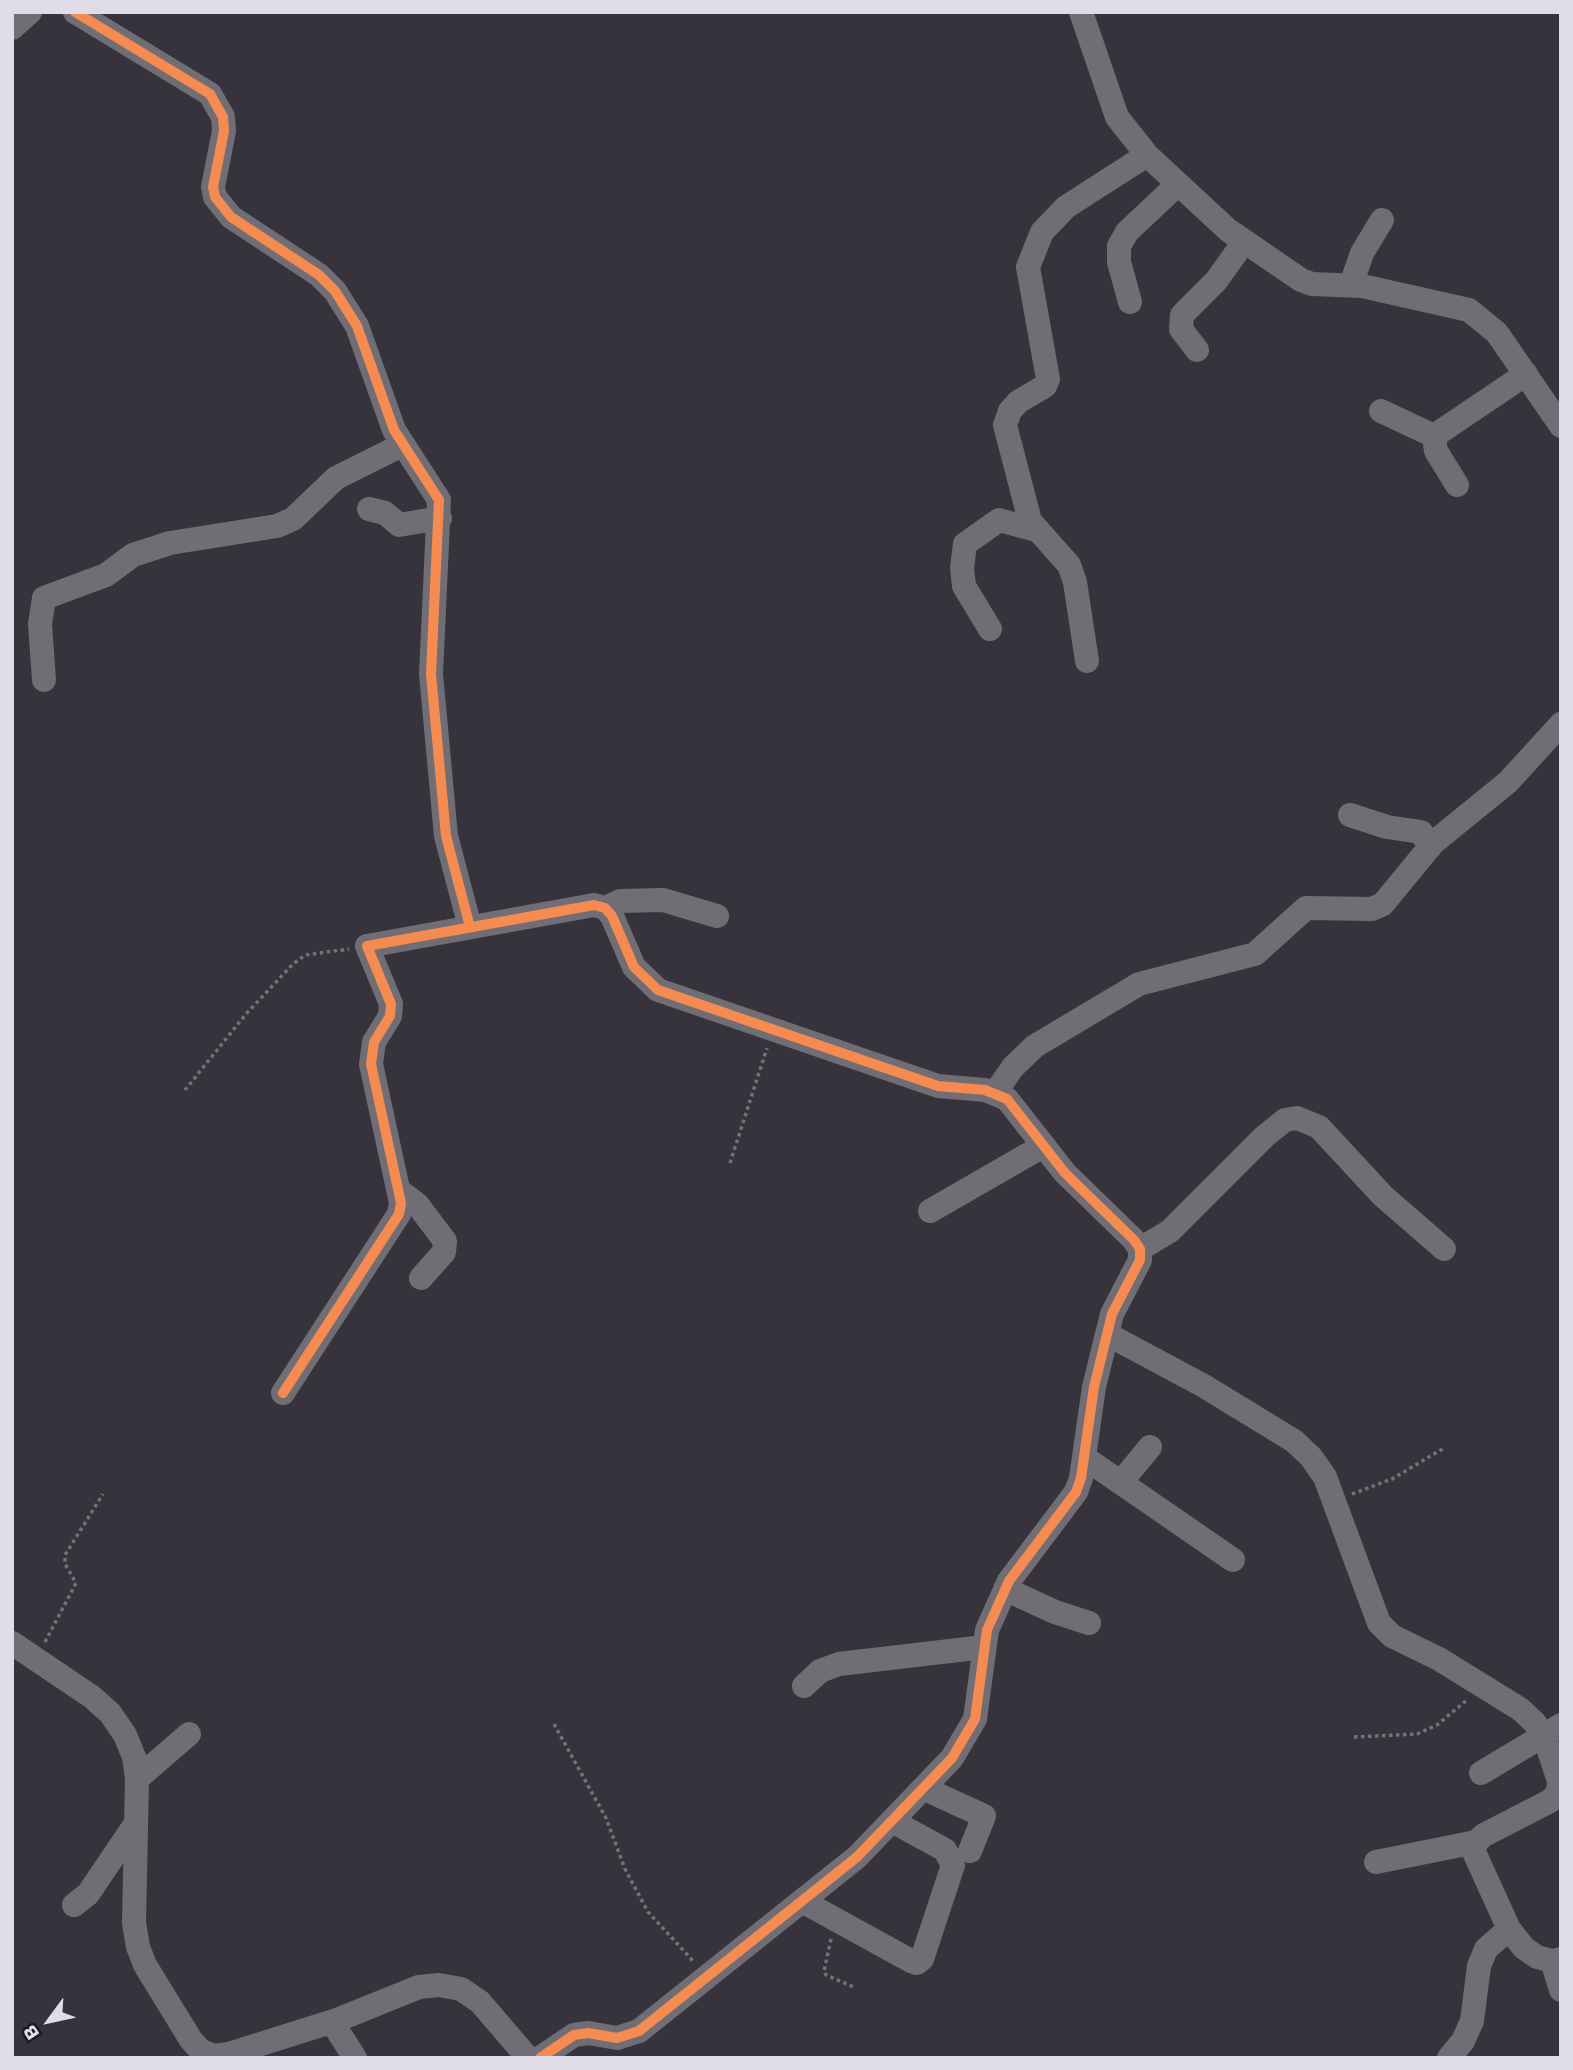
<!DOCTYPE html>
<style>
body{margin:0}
#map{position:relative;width:1573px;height:2070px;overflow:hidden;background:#36333d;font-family:"Work Sans",sans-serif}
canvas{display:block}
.frame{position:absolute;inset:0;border:14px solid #e0dce8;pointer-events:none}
.north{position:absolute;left:14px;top:1986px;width:70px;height:70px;-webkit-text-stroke:5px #1b1921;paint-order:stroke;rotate:237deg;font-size:19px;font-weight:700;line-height:28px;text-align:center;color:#e0dce8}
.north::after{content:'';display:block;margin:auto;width:24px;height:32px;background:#e0dce8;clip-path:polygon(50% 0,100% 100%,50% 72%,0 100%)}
</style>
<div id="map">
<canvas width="1573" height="2070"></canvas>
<div class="frame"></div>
<div class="north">B</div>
</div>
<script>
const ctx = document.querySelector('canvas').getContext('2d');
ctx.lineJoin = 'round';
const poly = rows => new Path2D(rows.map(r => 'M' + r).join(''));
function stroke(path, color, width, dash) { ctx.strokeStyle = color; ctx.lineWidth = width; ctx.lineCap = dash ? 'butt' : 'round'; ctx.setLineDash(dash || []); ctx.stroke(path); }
stroke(poly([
 [185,1090,246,1014,293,964,305,955,349,949],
 [730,1163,767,1048],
 [1352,1494,1392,1479,1444,1448],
 [45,1642,76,1583,65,1564,65,1555,103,1494],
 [554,1724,606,1818,625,1869,648,1912,694,1962],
 [1354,1737,1417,1734,1437,1725,1467,1700],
 [831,1939,824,1971,826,1975,856,1988]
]), '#737278', 3.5, [3.5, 3.5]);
stroke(poly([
 [75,12,210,94,223,117,224,131,213,187,215,197,231,217,319,275,335,291,357,326,394,430,439,500,431,674,446,836,470,927],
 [1081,12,1117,117,1147,155,1228,230,1301,280,1312,284,1362,286,1469,310,1497,333,1561,426],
 [12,28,30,12],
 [1351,285,1362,253,1382,220],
 [1130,302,1119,262,1119,246,1127,232,1178,184],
 [1197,350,1181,329,1182,315,1216,281,1244,242],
 [1381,411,1434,436],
 [1457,485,1436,451,1434,436,1526,374],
 [369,509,385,513,399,525,440,518],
 [990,629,964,586,962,568,965,544,999,520,1036,530],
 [1087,661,1075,582,1069,565,1030,521,1005,425,1010,411,1018,402,1045,386,1048,379,1028,267,1042,232,1066,207,1147,155],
 [44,680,40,624,44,598,106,575,133,555,170,543,277,526,293,519,336,478,402,445],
 [1350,815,1387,827,1421,832,1430,847],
 [605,908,620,901,663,900,717,916],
 [995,1093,1013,1067,1035,1046,1139,984,1255,954,1306,908,1372,909,1383,904,1433,843,1508,782,1561,724],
 [401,1192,417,1204,445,1241,444,1252,421,1278],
 [930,1211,1043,1146],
 [1140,1249,1170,1231,1265,1136,1285,1120,1297,1118,1319,1127,1383,1196,1444,1249],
 [1107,1334,1204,1386,1294,1441,1311,1457,1325,1477,1379,1623,1392,1636,1439,1659,1520,1709,1534,1722,1544,1736,1559,1781,1558,1793,1550,1801,1484,1835,1476,1842,1474,1852,1509,1929,1524,1948,1537,1957,1552,1961,1561,1959],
 [283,1393,399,1214,401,1203,371,1064,374,1042,390,1016,391,1004,367,946,594,905,605,908,612,916,634,967,658,990,938,1086,985,1090,1007,1099,1065,1173,1134,1240,1140,1249,1140,1260,1112,1314,1094,1387,1081,1478,1076,1492,1009,1581,987,1630,975,1719,952,1758,857,1857,639,2031,617,2038,588,2033,574,2035,540,2058],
 [1085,1458,1233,1560],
 [1121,1482,1150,1447],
 [1005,1589,1055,1612,1089,1623],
 [12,1643,92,1697,110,1713,125,1735,134,1757,137,1779,134,1923,138,1947,145,1965,191,2040,201,2051,214,2056,229,2054,337,2020,419,1987,439,1985,461,1989,480,2002,528,2058],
 [804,1686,820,1671,839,1664,984,1647],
 [1481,1773,1561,1725],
 [137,1779,189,1734],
 [923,1788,984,1816,970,1851],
 [1376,1862,1476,1842],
 [802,1901,911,1961,917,1963,922,1959,953,1865,945,1850,892,1821],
 [74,1905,88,1894,136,1823],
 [1552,1961,1561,1990],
 [332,2022,355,2058],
 [1449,2058,1463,2041,1472,2021,1479,1966,1486,1949,1509,1929]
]), '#706e74', 24);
stroke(poly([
 [75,12,210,94,223,117,224,131,213,187,215,197,231,217,319,275,335,291,357,326,394,430,439,500,431,674,446,836,470,927],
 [283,1393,399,1214,401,1203,371,1064,374,1042,390,1016,391,1004,367,946,594,905,605,908,612,916,634,967,658,990,938,1086,985,1090,1007,1099,1065,1173,1134,1240,1140,1249,1140,1260,1112,1314,1094,1387,1081,1478,1076,1492,1009,1581,987,1630,975,1719,952,1758,857,1857,639,2031,617,2038,588,2033,574,2035,540,2058]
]), '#f68b52', 10);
</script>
